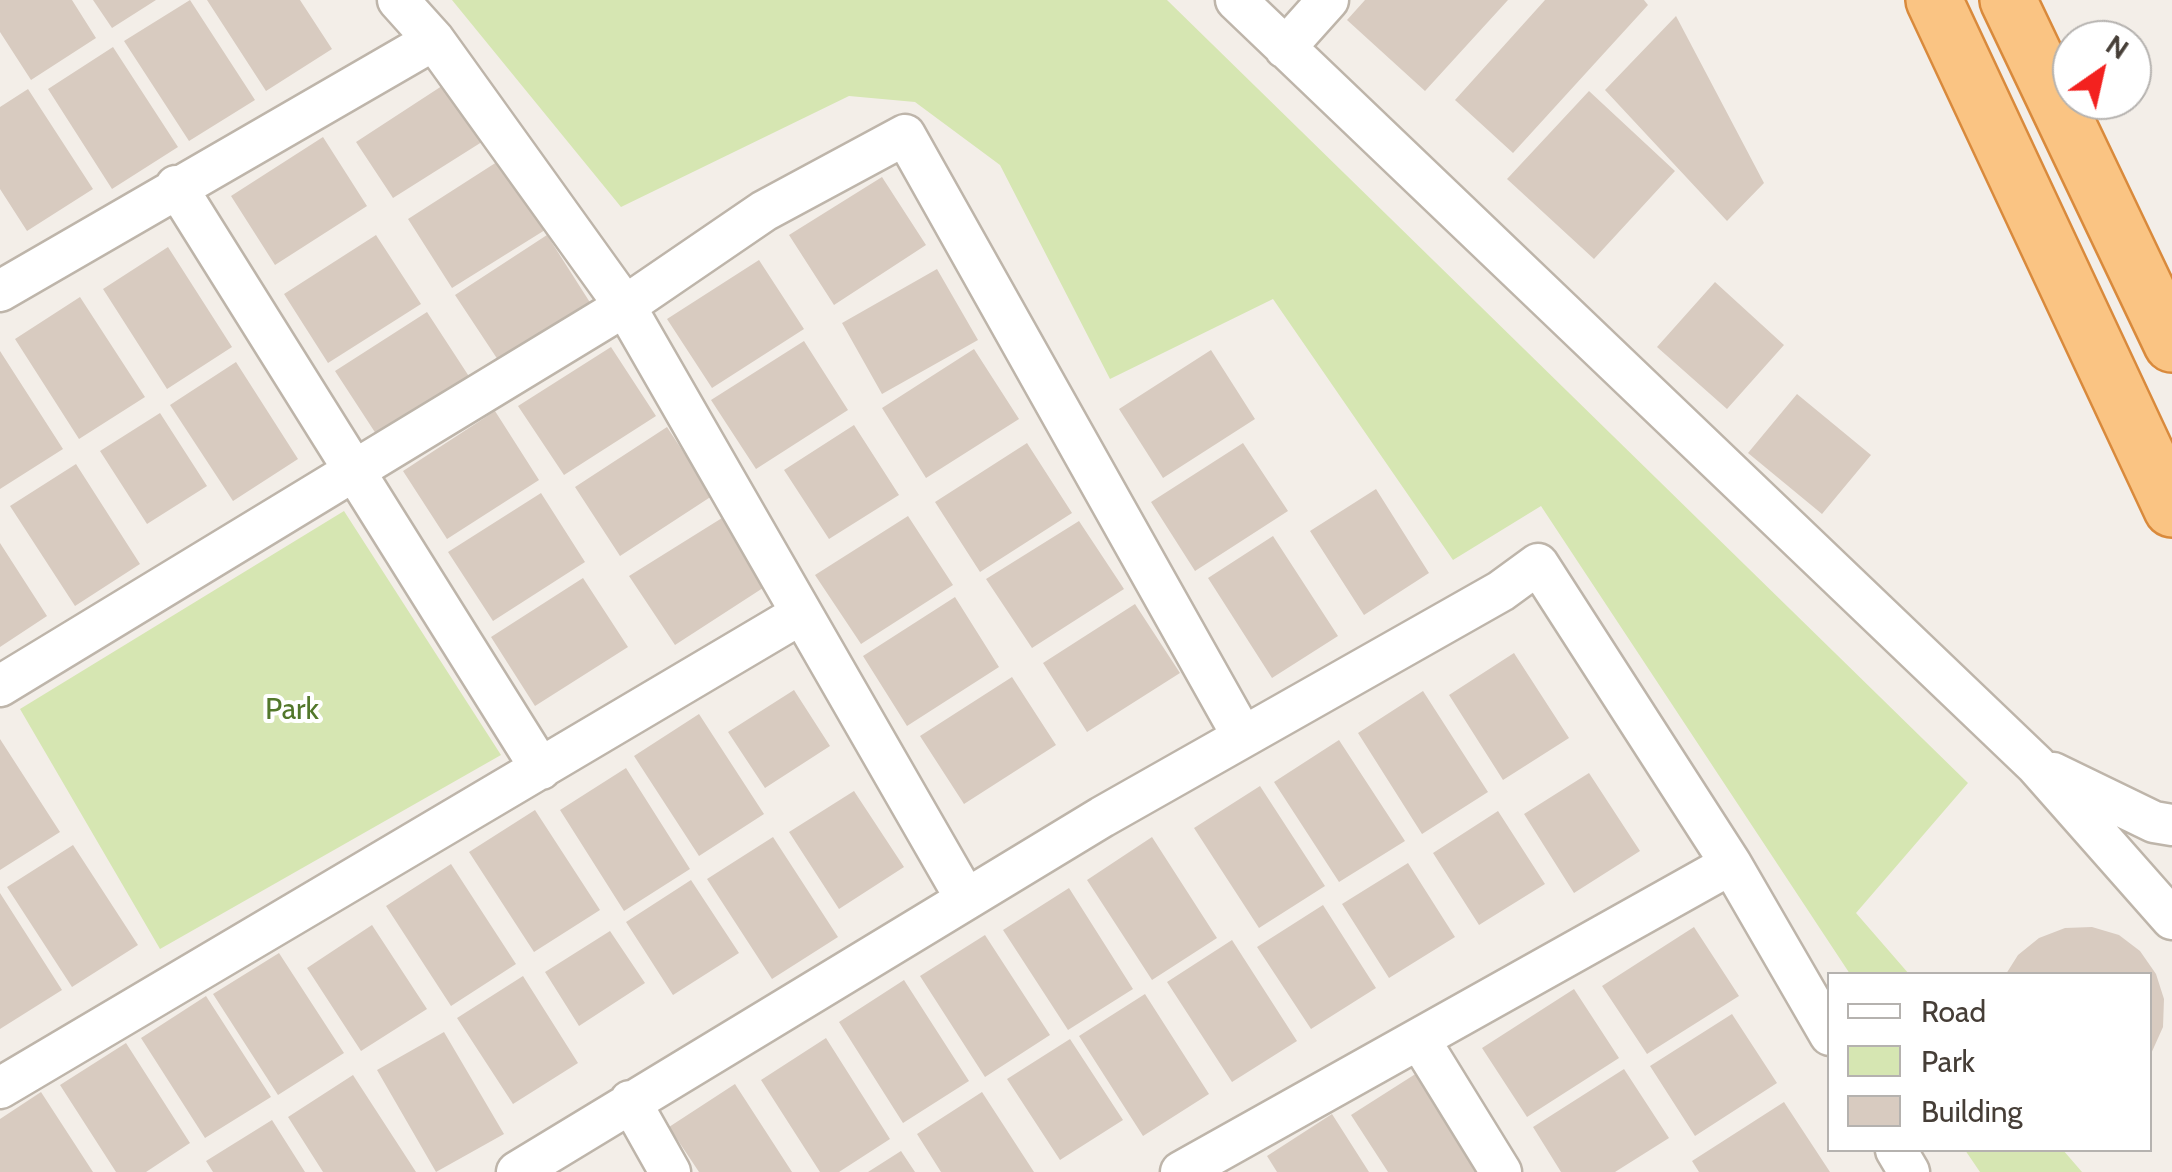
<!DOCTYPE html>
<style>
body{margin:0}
#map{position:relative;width:2172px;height:1172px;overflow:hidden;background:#f3eee8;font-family:Cabin,sans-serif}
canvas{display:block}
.legend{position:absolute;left:1827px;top:972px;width:325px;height:180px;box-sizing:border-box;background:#fff;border:2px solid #b5b2af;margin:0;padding:12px 18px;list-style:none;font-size:30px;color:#463e37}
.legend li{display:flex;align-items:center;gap:20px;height:50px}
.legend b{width:50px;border:2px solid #b5b2af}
.north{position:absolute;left:2052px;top:20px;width:100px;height:100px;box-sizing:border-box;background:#fff;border:2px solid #b5b2af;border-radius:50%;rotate:34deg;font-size:28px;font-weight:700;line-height:40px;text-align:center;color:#463e37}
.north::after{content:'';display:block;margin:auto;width:35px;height:45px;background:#f3211f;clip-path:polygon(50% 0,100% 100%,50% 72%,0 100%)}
</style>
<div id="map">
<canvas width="2172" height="1172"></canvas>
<ul class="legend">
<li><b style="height:12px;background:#fff"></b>Road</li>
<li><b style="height:28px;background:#d6e6b2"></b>Park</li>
<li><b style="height:28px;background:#d8cbc0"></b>Building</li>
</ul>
<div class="north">N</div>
</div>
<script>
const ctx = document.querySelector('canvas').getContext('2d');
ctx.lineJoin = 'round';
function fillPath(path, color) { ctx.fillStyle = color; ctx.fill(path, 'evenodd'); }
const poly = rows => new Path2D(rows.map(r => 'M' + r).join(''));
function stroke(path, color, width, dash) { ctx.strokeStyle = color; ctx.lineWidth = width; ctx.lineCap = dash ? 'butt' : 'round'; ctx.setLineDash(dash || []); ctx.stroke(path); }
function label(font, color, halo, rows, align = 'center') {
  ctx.font = font + ' Cabin,sans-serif'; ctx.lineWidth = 8; ctx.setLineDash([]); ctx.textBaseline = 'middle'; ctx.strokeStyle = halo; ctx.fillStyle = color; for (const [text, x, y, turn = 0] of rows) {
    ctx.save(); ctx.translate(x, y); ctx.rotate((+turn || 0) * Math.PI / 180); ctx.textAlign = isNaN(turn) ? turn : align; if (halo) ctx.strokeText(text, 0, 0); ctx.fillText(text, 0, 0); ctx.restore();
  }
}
fillPath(poly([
 [452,0,1167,0,1968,783,1856,913,1909,974,1850,974,1541,506,1453,560,1273,299,1110,379,1000,165,915,102,849,96,621,207],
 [344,511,501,755,160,949,20,709],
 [1965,1150,2063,1150,2082,1172,1980,1172]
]), '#d6e6b2');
fillPath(poly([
 [0,0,72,0,96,38,31,80,0,32],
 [93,0,156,0,112,28],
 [190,0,255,100,189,141,124,41],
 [207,0,300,0,332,49,266,91],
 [1365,0,1508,0,1425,91,1347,20],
 [1545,0,1644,0,1648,5,1513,153,1455,100],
 [1676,16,1764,183,1727,221,1605,90],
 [113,47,178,147,112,189,48,89],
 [448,82,485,140,393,198,356,142],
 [28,89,93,189,27,231,0,189,0,107],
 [1589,91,1675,171,1594,259,1507,179],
 [323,137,367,206,275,265,231,196],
 [500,160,545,230,452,288,408,219],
 [882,177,926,245,834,305,789,235],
 [376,235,421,304,328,363,284,294],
 [547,235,591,304,500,363,455,295],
 [168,247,232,347,167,389,103,289],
 [759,260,804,329,712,388,667,319],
 [937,269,978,340,882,394,842,323],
 [1715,282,1784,345,1727,409,1657,347],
 [80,297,145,397,79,439,15,339],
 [427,312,472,381,380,440,335,371],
 [804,341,848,410,756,469,711,400],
 [611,347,656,416,564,475,518,406],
 [974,349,1019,419,926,478,882,408],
 [1211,350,1255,419,1163,478,1119,409],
 [0,351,63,449,0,489],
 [236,362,298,459,233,501,170,405],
 [1797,394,1871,455,1822,514,1748,453],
 [495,411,539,480,447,539,403,471],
 [160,413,207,486,147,524,100,451],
 [854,425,899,495,829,539,784,470],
 [667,427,712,496,620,556,575,487],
 [1027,443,1072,513,980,572,935,502],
 [1243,443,1288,511,1195,571,1151,502],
 [76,464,140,564,75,606,10,506],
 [1376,489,1429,573,1364,615,1310,531],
 [541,493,585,562,493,621,448,552],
 [908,516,953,585,861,644,815,575],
 [722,518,766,586,675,645,629,576],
 [1079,521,1124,589,1032,648,986,579],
 [1273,536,1338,636,1272,678,1208,578],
 [0,543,47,616,0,647],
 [583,578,628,647,535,706,491,637],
 [955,597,999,667,907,726,863,656],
 [1135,604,1180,673,1087,732,1043,663],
 [1514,653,1569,738,1503,780,1449,695],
 [1012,677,1056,745,964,804,920,736],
 [794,690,830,746,765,788,728,732],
 [1423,691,1488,792,1422,834,1358,733],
 [699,714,764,814,699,856,634,756],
 [0,739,60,832,0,870],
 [1339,740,1405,841,1339,882,1274,782],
 [626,768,690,869,624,911,560,810],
 [1589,773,1640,851,1574,893,1524,814],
 [1260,786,1325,886,1259,928,1194,828],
 [854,791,904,867,839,909,789,832],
 [535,810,600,910,534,952,469,852],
 [1498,811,1545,884,1479,925,1433,853],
 [773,837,838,937,772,979,707,879],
 [1152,837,1217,938,1152,980,1087,880],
 [73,845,138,945,72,987,7,887],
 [1408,863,1455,937,1389,978,1342,904],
 [451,864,516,964,451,1006,386,906],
 [691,880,739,953,673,995,626,922],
 [1069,888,1133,989,1068,1030,1003,930],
 [0,893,62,990,0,1029],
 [1323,905,1376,988,1311,1029,1257,947],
 [372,925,427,1009,361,1051,307,968],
 [1694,927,1739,996,1647,1054,1602,986],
 [2092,927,2119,935,2140,951,2156,974,2164,999,2163,1027,2150,1056,2150,974,2006,974,2018,955,2039,938,2065,928],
 [610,931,645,983,579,1026,545,972],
 [985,935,1050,1035,985,1077,920,976],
 [1232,940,1297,1041,1232,1082,1167,982],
 [279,953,344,1053,278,1095,213,994],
 [523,976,578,1063,513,1104,457,1018],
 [904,980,969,1081,903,1123,839,1022],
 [1574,989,1619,1058,1527,1117,1482,1048],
 [1145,994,1209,1094,1143,1136,1079,1036],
 [206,996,271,1097,205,1138,141,1038],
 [1732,1014,1777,1083,1695,1136,1650,1066],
 [444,1032,504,1134,436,1172,377,1070],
 [826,1038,890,1139,839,1172,820,1172,761,1080],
 [1070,1039,1123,1120,1060,1160,1007,1079],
 [126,1043,190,1143,146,1172,116,1172,60,1085],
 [1624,1069,1669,1138,1615,1172,1561,1172,1533,1127],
 [1417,1073,1480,1172,1388,1172,1351,1115],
 [353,1075,416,1172,323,1172,288,1117],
 [735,1084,792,1172,699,1172,669,1127],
 [41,1092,93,1172,0,1172,0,1119],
 [982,1092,1034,1172,941,1172,917,1134],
 [1784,1102,1830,1172,1699,1172,1692,1161],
 [1332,1114,1369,1172,1277,1172,1267,1156],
 [272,1120,305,1172,213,1172,206,1161],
 [901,1151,915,1172,868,1172]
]), '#d8cbc0');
const minor = poly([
 [398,0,434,40,625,306,966,899],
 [1236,0,2036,765,2172,919],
 [1285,48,1328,0],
 [176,186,541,769],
 [0,291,434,40],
 [0,686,625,306,764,211,905,135,1242,735],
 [2053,773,2154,822,2172,825],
 [1419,1039,1501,1172],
 [0,1088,799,615],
 [630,1101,670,1172],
 [1896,1150,1909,1172],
 [517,1172,1102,817,1501,591,1538,564,1731,864,1830,1035],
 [1181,1172,1731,864]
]);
const trunk = poly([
 [1934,0,2172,509],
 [2008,0,2172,344]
]);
stroke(minor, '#beb5aa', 45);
stroke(trunk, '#d98a3c', 60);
stroke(minor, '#fff', 40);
stroke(trunk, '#fac483', 55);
label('30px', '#52772b', '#fff', [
 ["Park",292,710]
]);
</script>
